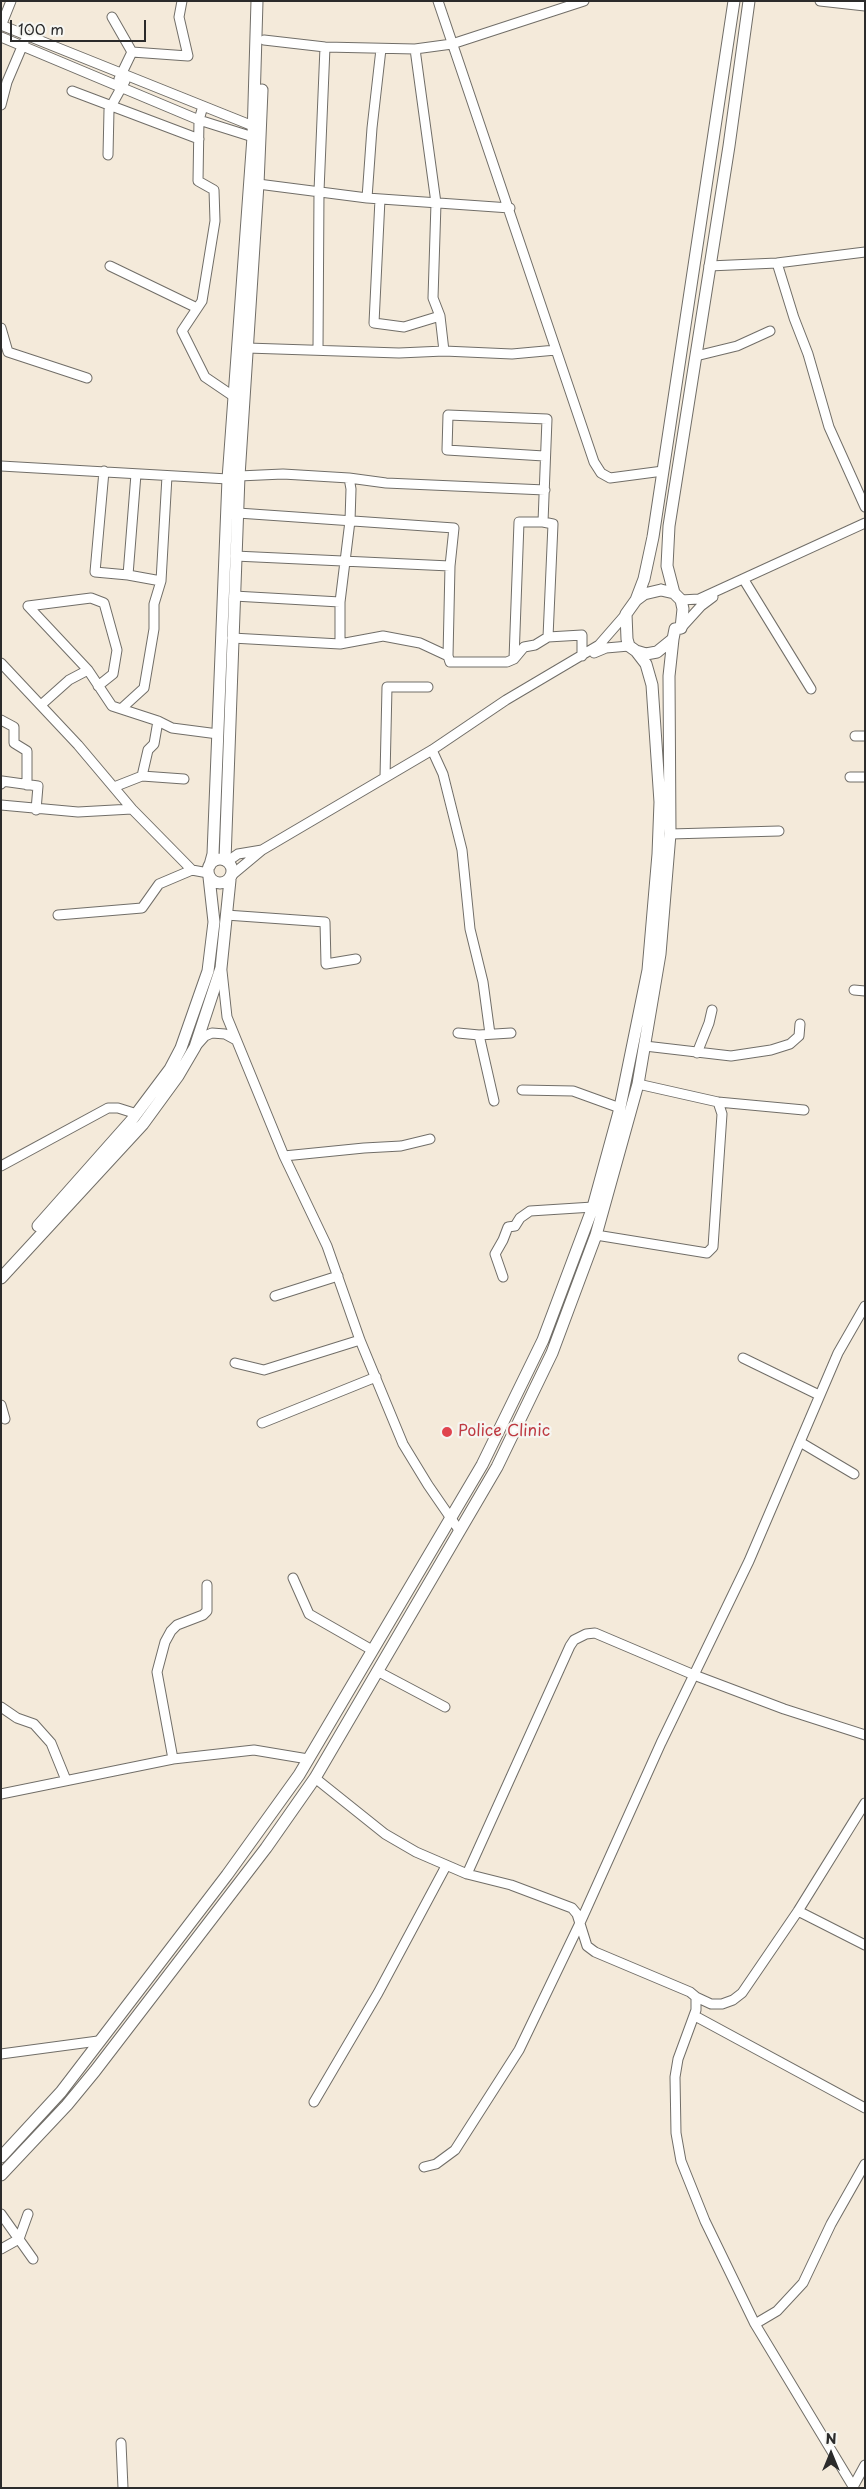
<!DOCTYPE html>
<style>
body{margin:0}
#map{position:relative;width:866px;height:2489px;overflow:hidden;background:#f4eada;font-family:"Playpen Sans",sans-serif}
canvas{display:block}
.frame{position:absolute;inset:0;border:2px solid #2b2b2b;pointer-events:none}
.north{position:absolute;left:806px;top:2429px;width:50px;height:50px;-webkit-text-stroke:4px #f6f6f2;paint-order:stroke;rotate:0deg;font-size:14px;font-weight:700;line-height:20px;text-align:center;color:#2b2b2b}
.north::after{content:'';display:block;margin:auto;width:18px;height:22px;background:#2b2b2b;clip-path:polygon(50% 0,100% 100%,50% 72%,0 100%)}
.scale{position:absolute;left:10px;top:20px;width:136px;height:22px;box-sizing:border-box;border:2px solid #2b2b2b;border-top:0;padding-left:6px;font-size:15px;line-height:18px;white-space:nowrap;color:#2b2b2b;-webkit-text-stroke:4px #f6f6f2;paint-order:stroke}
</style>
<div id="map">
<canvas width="866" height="2489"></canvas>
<div class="frame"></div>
<div class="north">N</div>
<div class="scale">100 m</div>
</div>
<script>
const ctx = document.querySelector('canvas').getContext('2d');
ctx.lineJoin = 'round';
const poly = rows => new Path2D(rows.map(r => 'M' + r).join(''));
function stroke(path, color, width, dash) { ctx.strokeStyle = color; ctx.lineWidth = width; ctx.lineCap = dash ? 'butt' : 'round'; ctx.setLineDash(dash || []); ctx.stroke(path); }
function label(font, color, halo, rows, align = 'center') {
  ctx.font = font + ' "Playpen Sans",sans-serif'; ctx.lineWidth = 4.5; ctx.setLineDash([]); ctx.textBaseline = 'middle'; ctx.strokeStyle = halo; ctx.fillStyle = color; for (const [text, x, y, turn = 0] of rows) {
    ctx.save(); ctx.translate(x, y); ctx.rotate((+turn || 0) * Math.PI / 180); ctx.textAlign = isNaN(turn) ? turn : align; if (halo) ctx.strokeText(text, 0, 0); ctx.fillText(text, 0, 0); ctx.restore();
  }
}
const minor = poly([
 [438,1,594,462,601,473,610,478,663,471],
 [820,1,865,6],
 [112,17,132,52,119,79],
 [1,25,253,126,259,125],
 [1,26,11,1],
 [1,37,199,120,253,137,258,136],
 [264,40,325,47,415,49,452,44,584,1],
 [415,49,436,203,433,298,440,316,444,351],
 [132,52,188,56,179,17,182,1],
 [72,91,199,139],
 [1,105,7,82,24,42],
 [203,106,199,120,198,181,214,190,215,221,202,301,182,331,205,377,233,396],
 [108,155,109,110,125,81],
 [258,184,367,198,510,208],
 [367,198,372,128,381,49],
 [380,199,374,323,404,327,440,316],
 [777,263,794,318,808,354,829,427,865,507],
 [110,266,197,308],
 [709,266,777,263,865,252],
 [1,328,8,352,87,378],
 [247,348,399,353,444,351,512,354,556,350],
 [318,349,319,191,325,47],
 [696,356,737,346,770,331],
 [1,466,228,479],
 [104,471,95,572,128,575],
 [136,474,128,575,161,581],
 [239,476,283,474,349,478,386,483,545,490],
 [238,513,454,528,450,566,448,656,450,662,507,662,514,659,524,647,535,645,548,637,582,635,582,656],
 [543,522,553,524,548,637],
 [235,556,450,566],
 [744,580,811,689],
 [234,596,340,602,340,644],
 [681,600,699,599,865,523],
 [340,602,350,521,351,489,349,478],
 [28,606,88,670,112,706,158,721,172,728,218,734],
 [28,606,91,598,104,603,117,650,113,674,98,686],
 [681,628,701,606,713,597],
 [232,638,340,644,383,636,420,643,448,656],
 [594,653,606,648,629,646],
 [514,659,519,522,543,522,547,419,448,415,447,450,544,456],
 [1,663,78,745,132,809,192,870,208,873],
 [41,705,69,680,88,670],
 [121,709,144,688,154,629,154,604,161,581,167,476],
 [1,720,14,727,14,743,27,751,27,785],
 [855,736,865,736],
 [432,750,443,774,462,850,470,929,483,982,490,1034],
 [142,776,184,779],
 [385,777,387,687,428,687],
 [850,777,865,777],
 [1,784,2,781,38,786,36,810],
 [114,787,142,776,148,750,154,744,158,721],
 [1,805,78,812,132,809],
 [670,834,779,831],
 [228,861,238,854,262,850],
 [232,875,262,850,432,750,506,700,599,645,626,614],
 [58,915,142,908,159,884,192,870],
 [226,915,325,922,326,964,356,959],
 [222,971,227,1017,284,1156,327,1246,360,1340,403,1444,428,1485,459,1530],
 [854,990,865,991],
 [458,1033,479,1035,511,1033],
 [479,1035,494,1101],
 [197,1045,205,1036,212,1033,225,1034,236,1040],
 [645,1046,731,1056,771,1050,790,1044,799,1036,800,1024],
 [697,1053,709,1023,712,1010],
 [638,1084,718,1102,804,1110],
 [522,1090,573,1091,620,1108],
 [284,1156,364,1148,401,1146,430,1139],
 [1,1166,108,1108,118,1108,137,1114],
 [596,1235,707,1253,713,1247,722,1114,718,1102],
 [503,1277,495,1254,503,1240,508,1227,515,1226,520,1218,530,1211,593,1207],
 [275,1296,338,1276],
 [743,1358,819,1395],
 [235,1363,264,1370,360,1340],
 [1,1405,5,1419],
 [262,1423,376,1377],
 [800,1442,854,1474],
 [293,1578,309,1614,372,1650],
 [377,1671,445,1707],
 [1,1707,17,1718,34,1724,51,1743,66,1780],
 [173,1759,157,1672,165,1642,171,1631,177,1625,203,1615,207,1611,207,1585],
 [315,1778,385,1834,416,1852,467,1874,511,1885,572,1908,577,1914,587,1946,595,1952,690,1992,696,1997,696,2010,678,2059,675,2077,676,2133,681,2161,705,2221,755,2324,854,2488],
 [1,1794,173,1759,254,1750,308,1759],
 [467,1874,570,1646,574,1640,586,1634,595,1633,694,1675,784,1709,865,1735],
 [798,1911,865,1945],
 [696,1997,711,2004,722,2004,733,2000,742,1993,798,1911,865,1803],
 [695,2016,865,2108],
 [1,2054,98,2041],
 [314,2102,378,1993,446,1866],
 [424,2167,436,2164,455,2150,519,2050,580,1923,661,1743,749,1561,838,1353,865,1306],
 [1,2214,33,2259],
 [1,2249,19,2239,28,2214],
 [755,2324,777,2311,803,2283,831,2224,865,2164],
 [121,2443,123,2488],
 [853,2487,865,2465]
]);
const secondary = poly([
 [661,590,674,593,681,600,683,609,681,628,675,629,673,639,657,652,646,654,636,651,629,646,627,639,626,614,636,600,644,594,661,590],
 [674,593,667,566,669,526,729,146,749,1],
 [636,600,644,579,653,537,734,1],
 '208 871a12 12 0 1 1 24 0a12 12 0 1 1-24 0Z',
 [225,860,239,476,258,184,262,90],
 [210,865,213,854,228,479,253,137,257,1],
 [38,1226,131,1121,170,1069,181,1048,208,971,214,922,209,877],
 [1,1278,143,1124,178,1076,195,1047,221,968,230,880],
 [1,2157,61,2092,227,1875,299,1775,482,1465,543,1340,593,1207,619,1112,648,970,658,854,660,802,652,685,646,664,636,651],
 [1,2175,67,2105,95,2071,266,1848,315,1778,497,1467,552,1353,596,1235,638,1084,660,954,670,834,669,676,673,639]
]);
stroke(minor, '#716e68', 11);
stroke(secondary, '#716e68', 13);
stroke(minor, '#fff', 9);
stroke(secondary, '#fff', 11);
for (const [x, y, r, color] of [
 [447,1432,6,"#e0444e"]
]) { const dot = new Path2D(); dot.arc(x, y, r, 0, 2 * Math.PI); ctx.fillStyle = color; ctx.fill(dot); stroke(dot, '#f6f6f2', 2); }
label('16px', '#be3a42', '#f6f6f2', [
 ["Police Clinic",458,1432]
], 'left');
</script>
